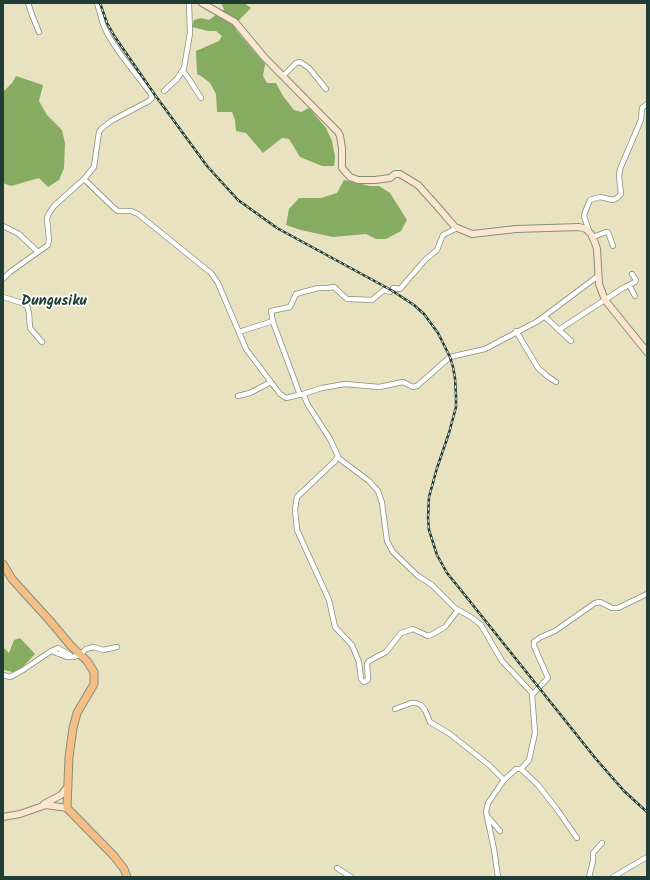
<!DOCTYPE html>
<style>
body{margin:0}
#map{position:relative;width:650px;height:880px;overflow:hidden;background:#e9e2c1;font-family:Kalam,sans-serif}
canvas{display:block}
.frame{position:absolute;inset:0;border:4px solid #1f3d34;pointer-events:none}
</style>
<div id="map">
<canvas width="650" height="880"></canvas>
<div class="frame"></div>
</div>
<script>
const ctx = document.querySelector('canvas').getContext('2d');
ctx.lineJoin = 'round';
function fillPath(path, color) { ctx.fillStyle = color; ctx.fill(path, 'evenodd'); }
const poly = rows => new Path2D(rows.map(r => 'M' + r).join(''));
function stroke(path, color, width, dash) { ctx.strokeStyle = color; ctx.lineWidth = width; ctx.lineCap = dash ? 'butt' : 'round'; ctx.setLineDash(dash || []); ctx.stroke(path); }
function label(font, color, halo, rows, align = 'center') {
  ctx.font = font + ' Kalam,sans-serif'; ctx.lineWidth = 3; ctx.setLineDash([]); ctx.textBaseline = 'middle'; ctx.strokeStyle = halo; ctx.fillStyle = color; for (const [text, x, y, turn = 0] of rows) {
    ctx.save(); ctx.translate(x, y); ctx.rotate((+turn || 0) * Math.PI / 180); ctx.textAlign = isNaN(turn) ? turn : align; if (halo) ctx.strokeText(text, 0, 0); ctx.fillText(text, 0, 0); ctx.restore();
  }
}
fillPath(poly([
 [221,3,244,3,251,8,238,21,236,30,265,64,263,76,267,83,276,83,283,96,294,110,301,112,309,108,326,128,332,141,335,157,334,166,322,166,300,157,289,139,282,138,263,153,246,133,236,131,235,120,232,112,217,112,216,94,210,83,201,76,197,74,196,51,219,41,222,36,216,31,208,31,192,27,194,20,201,18,209,20,224,9],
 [16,76,43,85,39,101,47,115,62,130,65,143,64,168,59,180,48,187,39,178,11,186,3,183,3,95,4,91,12,83],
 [344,180,370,186,379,186,390,193,407,220,401,231,386,239,376,239,366,234,333,237,301,230,286,225,289,209,299,198,321,198,337,193],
 [20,638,35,654,17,673,4,670,3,668,3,647,9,653,14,640]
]), '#86ac62');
const street = poly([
 [28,3,32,15,39,32],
 [183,71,189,79,201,98],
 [283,76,296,63,300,62,309,68,326,89],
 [164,91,177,79,184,68,190,33,189,3],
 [84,179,114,208,118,211,131,211,138,214,211,273,218,283,246,349,280,394,286,398,303,394,322,388,345,384,379,387,403,382,413,387,417,386,450,357,485,349,538,321,598,276],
 [3,226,19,234,38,252],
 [589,231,584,216,585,212,590,200,600,197,613,200,617,198,621,194,619,176,620,169,641,120,642,108,647,104],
 [593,237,606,232,608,232,613,246],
 [3,279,10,272,48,245,49,240,47,219,48,215,54,206,84,179,94,167,99,132,101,129,111,121,149,101,152,98,151,94,121,55,108,35,103,24,97,3],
 [629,285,635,296],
 [3,297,22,303,27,306,29,313,30,328,42,342],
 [545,317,571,341],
 [560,329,623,288,635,282,636,280,632,274],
 [516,331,538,368,547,376,556,382],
 [239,332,273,321],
 [303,394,308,405,330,439,338,456,335,461,297,497,295,509,297,530,329,600,335,627,352,645,359,662,361,679,364,682,368,680,367,664,369,661,386,652,401,633,413,629,428,636,431,635,445,627,458,610],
 [300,395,273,322,271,311,290,307,296,294,318,288,327,288,334,287,347,299,372,300,384,290,390,292,393,288,400,289,425,260,437,250,443,235,457,228],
 [238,396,250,393,271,382],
 [337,457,369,481,378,491,382,503,387,541,393,552,418,576,432,585,455,608,471,617,481,625,502,661,533,694],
 [51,651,58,648,70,655],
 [3,675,10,677,23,670,51,651,67,657,73,657,80,655,86,649,94,647,103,650,117,647],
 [395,709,411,703,416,703,421,705,425,710,430,722,450,734,489,765,504,780],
 [521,769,529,760,535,733,532,695,548,678,534,646,534,642,541,637,555,631,595,603,600,602,612,608,618,608,647,594],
 [487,816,500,831],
 [337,868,351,877],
 [498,877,494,849,486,812,488,803,504,780,516,769,521,769,538,785,556,808,577,838],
 [589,877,593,861,593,853,602,843],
 [613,877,647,857]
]);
const secondary = poly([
 [202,3,235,22,265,58,338,132,340,136,342,148,342,168,350,177,358,180,375,180,390,178,395,174,400,174,418,185,436,205,455,227,472,234,516,229,579,227,586,229,591,234,595,243,597,249,599,284,605,300,647,352],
 [44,804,61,795,68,786],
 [3,817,20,814,46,805,67,808]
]);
const primary = poly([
 [3,564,12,579,51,622,71,646,87,661,94,672,94,684,77,713,73,728,69,757,67,808,114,856,124,869,127,877]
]);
stroke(street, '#84907a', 6);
stroke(secondary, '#84907a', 8);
stroke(primary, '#84907a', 9);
stroke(street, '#fff', 4.5);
stroke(secondary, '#fbe5cf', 6);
stroke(primary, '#f6be87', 7);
const rail = poly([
 [100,3,107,23,115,37,155,95,207,166,238,200,277,228,391,290,414,305,424,314,438,333,450,357,453,367,455,378,456,396,456,407,449,433,437,468,429,497,428,518,429,530,437,555,447,573,460,589,596,759,624,791,647,812]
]);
stroke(rail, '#1f3d34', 2.5);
stroke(rail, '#fff', 1, [3]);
label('bold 15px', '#1f3d34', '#fff', [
 ["Dungusiku",54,302]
]);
</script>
